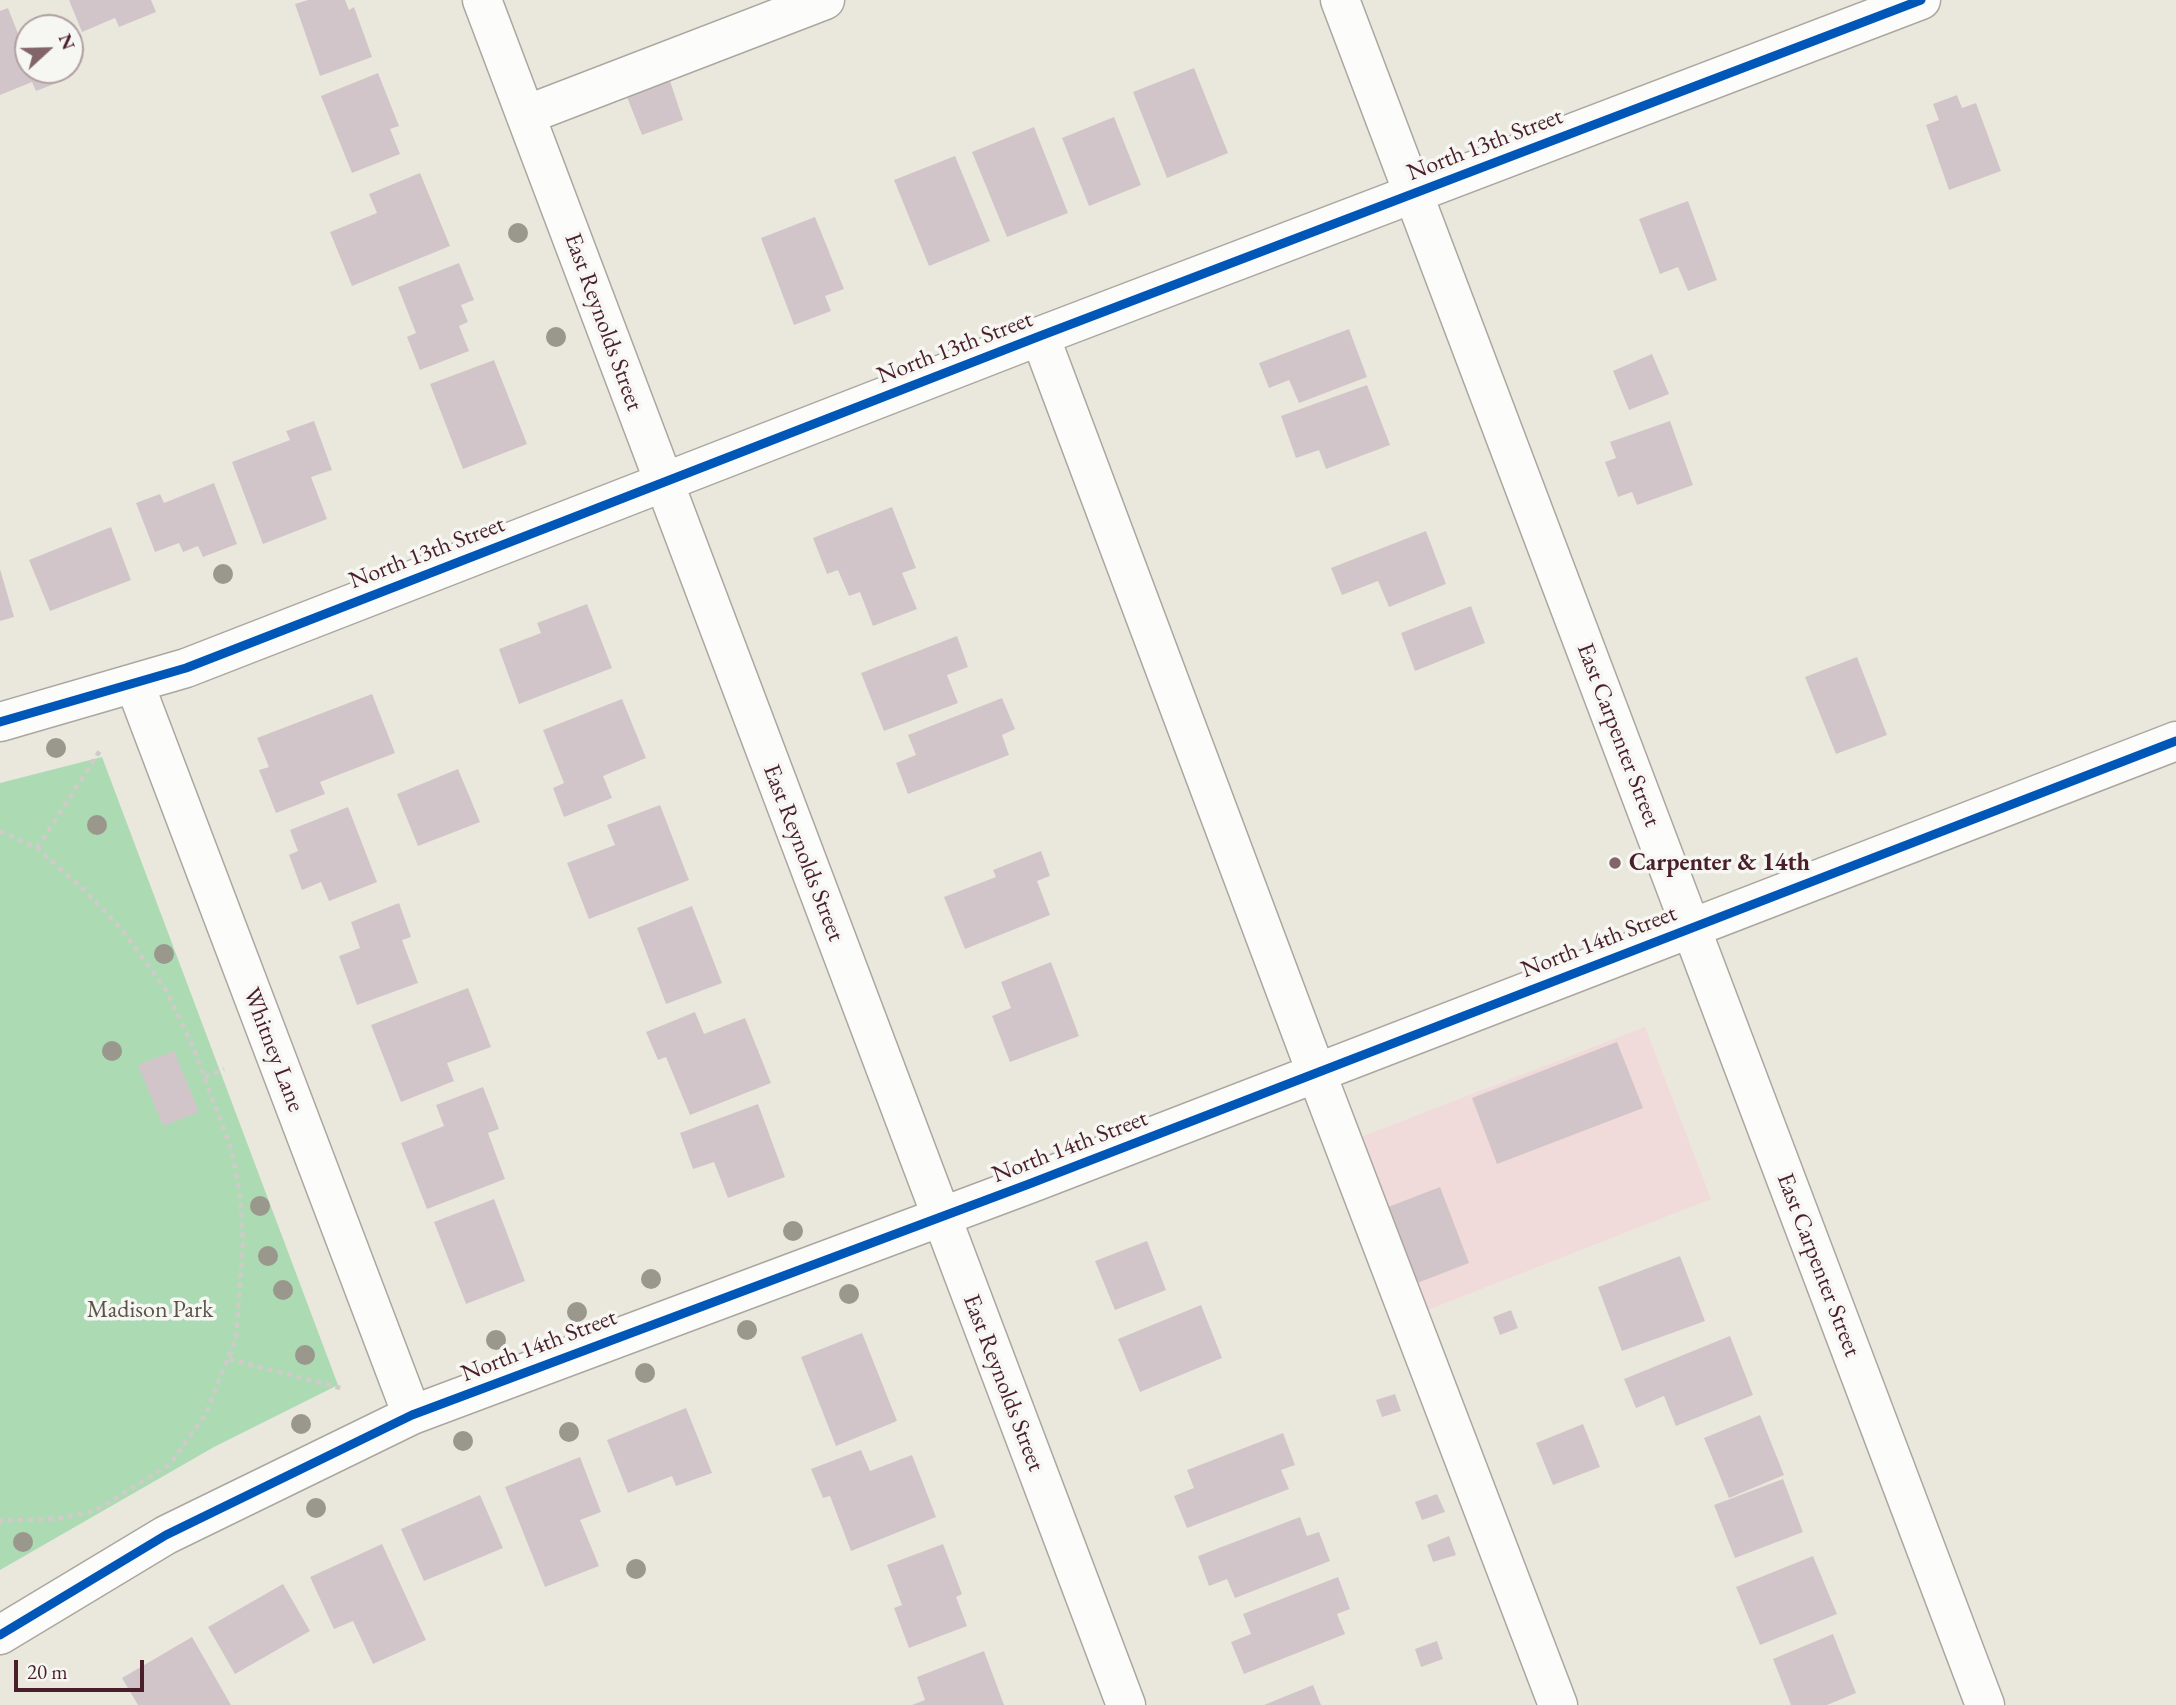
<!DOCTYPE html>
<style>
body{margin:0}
#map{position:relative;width:2176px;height:1705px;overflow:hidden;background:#eae8dd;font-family:"EB Garamond",serif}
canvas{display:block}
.north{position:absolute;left:14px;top:14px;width:70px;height:70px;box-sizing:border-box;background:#f6f6f2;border:2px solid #b1a0a2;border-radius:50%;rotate:68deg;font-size:19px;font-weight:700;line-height:28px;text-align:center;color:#4a1f2b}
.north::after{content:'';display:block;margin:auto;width:24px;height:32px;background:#826569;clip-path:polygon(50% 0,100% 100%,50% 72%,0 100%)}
.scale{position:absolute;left:14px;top:1660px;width:130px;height:32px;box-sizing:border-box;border:4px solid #4a1f2b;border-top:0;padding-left:9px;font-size:21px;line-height:24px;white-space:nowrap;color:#4a1f2b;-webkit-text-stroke:5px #f6f6f2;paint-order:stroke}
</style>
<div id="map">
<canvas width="2176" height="1705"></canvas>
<div class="north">N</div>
<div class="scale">20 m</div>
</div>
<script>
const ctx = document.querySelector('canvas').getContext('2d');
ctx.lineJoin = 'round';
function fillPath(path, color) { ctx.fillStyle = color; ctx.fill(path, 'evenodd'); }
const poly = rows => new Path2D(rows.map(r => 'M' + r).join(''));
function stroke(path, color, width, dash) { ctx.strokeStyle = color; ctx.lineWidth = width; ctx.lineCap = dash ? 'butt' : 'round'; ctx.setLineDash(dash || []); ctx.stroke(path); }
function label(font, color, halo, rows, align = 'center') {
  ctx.font = font + ' "EB Garamond",serif'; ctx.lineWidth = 7; ctx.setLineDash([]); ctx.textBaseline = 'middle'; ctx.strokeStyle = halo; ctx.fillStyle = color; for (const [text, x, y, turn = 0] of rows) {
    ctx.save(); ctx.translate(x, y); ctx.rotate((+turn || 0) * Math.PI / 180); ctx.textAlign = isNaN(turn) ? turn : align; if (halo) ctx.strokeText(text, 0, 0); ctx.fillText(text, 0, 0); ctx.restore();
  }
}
fillPath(poly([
 [1645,1027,1711,1199,1420,1313,1356,1139]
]), '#f1dada');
fillPath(poly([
 [102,757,338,1385,214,1447,0,1570,0,783]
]), '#acdab3');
fillPath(poly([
 [69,0,151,0,156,12,119,27,115,18,82,32],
 [308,0,345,0,349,10,354,7,372,57,320,76,295,4],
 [8,8,22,44,28,42,28,70,57,70,62,81,36,91,32,82,0,95,0,11],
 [1194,68,1228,153,1167,178,1133,92],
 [378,73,399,126,390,129,400,154,352,173,321,96],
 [670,81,683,120,642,135,627,97],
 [1957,95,1962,108,1976,103,2001,171,1949,190,1926,125,1939,120,1933,104],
 [1114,117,1141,185,1089,206,1062,138],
 [1034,127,1068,213,1007,237,972,152],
 [955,156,990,241,929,266,894,180],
 [420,173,450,246,352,286,330,232,377,213,369,194],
 [1688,201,1717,280,1688,291,1678,267,1660,274,1639,219],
 [815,217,844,289,825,296,831,311,794,325,761,238],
 [459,263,474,300,461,305,468,322,459,326,469,351,420,370,407,337,416,333,398,287],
 [1349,329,1367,377,1299,403,1289,380,1269,388,1259,363],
 [1652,354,1669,394,1629,410,1613,371],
 [494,360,527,444,463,469,430,384],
 [1367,385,1390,445,1326,469,1319,450,1296,458,1281,416],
 [314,421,332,470,311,477,327,519,263,544,232,462,290,440,286,431],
 [1670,421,1693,485,1637,505,1632,492,1618,497,1605,462,1616,458,1610,442],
 [214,483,237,544,203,557,198,546,183,552,179,543,155,552,136,503,160,494,164,503],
 [892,507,916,568,902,573,917,609,873,626,860,592,849,596,838,570,827,574,813,538],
 [111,527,131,580,50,611,29,560],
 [1426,531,1446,584,1389,607,1378,581,1342,595,1331,568],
 [0,569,14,617,0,621],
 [587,604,612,668,519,704,499,649,541,633,537,623],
 [1471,606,1485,643,1415,671,1401,633],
 [957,636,968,667,947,675,958,703,884,731,861,673],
 [1857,657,1887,735,1836,754,1805,677],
 [372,694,395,753,320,782,325,794,276,813,259,770,269,767,257,738],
 [1002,698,1015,729,1002,735,1009,755,908,794,896,763,916,755,908,735],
 [622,699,646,758,603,776,612,798,564,817,553,788,564,783,543,730],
 [458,769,480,822,418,846,397,794],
 [660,805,689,880,589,919,567,863,615,845,607,825],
 [348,807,377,882,329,901,321,882,302,890,289,855,298,851,290,830],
 [1041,851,1050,876,1037,881,1050,915,965,949,944,897,996,877,993,870],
 [399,903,411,937,402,940,418,983,357,1005,339,956,360,948,351,922],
 [692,906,722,983,666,1004,637,928],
 [1051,962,1079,1036,1010,1062,992,1016,1011,1008,1001,982],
 [468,988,491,1047,447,1063,454,1081,401,1102,371,1025],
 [695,1012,704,1034,745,1018,771,1083,690,1115,666,1057,658,1060,646,1032],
 [1617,1042,1643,1108,1497,1164,1472,1098],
 [174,1051,199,1112,163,1126,138,1065],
 [483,1087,499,1129,488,1133,505,1179,427,1209,401,1143,444,1126,436,1105],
 [758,1104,785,1177,728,1198,714,1162,693,1169,680,1133],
 [1440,1187,1469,1263,1412,1285,1383,1209],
 [494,1199,525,1281,466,1304,434,1222],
 [1147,1241,1166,1290,1115,1310,1095,1261],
 [1680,1256,1705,1321,1622,1351,1598,1287],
 [1201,1305,1222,1358,1140,1392,1118,1339],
 [1511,1310,1518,1328,1500,1335,1493,1317],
 [862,1333,897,1421,836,1446,801,1357],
 [1730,1336,1753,1395,1676,1426,1664,1396,1636,1408,1624,1379],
 [1395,1394,1401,1411,1382,1417,1376,1400],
 [686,1408,712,1473,676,1486,672,1476,628,1493,607,1440],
 [1760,1415,1784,1475,1729,1498,1704,1438],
 [1583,1424,1600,1467,1553,1485,1536,1443],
 [1283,1433,1295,1465,1281,1470,1289,1489,1187,1528,1174,1496,1194,1488,1187,1470],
 [861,1450,870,1471,912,1455,936,1517,851,1551,830,1496,823,1498,811,1469],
 [580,1457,601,1512,580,1520,599,1566,545,1587,505,1487],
 [1783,1479,1803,1532,1735,1558,1714,1505],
 [1437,1494,1445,1512,1422,1520,1415,1502],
 [480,1495,503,1548,424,1581,401,1529],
 [1300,1517,1307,1536,1319,1532,1330,1561,1235,1598,1227,1579,1209,1586,1198,1556],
 [1449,1536,1456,1555,1433,1562,1427,1545],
 [382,1544,426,1640,373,1664,353,1621,334,1629,310,1577],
 [943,1544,962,1594,956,1597,967,1626,909,1648,894,1608,902,1605,887,1565],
 [1813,1556,1837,1614,1760,1645,1736,1587],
 [1338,1577,1350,1609,1337,1614,1345,1634,1244,1674,1231,1642,1251,1634,1243,1614],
 [283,1584,310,1631,235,1674,208,1627],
 [1833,1634,1856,1693,1827,1705,1791,1705,1773,1659],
 [192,1637,231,1705,138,1705,122,1678],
 [1437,1641,1443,1659,1421,1667,1415,1649],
 [984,1651,1004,1705,912,1705,925,1700,917,1677],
 [1313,1685,1321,1705,1264,1705]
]), '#d2c5c9');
const minor = poly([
 [482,0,1126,1705],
 [1340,0,1985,1705],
 [526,115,825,0],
 [1040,336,1316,1072,1558,1705],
 [135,685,412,1415],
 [0,722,186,668,1040,336,1921,0],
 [0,1635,166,1535,412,1415,1029,1184,2176,741]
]);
stroke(minor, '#aca6a1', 41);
stroke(poly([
 [0,831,37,848,81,887,123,931,166,990,193,1047,232,1151,240,1196,243,1242,236,1339,205,1415,170,1464,97,1510,63,1518,0,1521],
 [37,848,101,749],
 [205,1077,224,1069],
 [229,1359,344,1389]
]), '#cfcbc9', 4.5, [5, 5]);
stroke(minor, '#fcfcfa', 38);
stroke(poly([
 [0,722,186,668,1040,336,1921,0],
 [0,1635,166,1535,412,1415,1029,1184,2176,741]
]), '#0057b8', 9);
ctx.fillStyle = '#9a978c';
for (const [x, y] of [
 [518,233],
 [556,337],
 [223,574],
 [56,748],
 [97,825],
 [164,954],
 [112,1051],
 [260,1206],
 [793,1231],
 [268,1256],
 [651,1279],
 [283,1290],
 [849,1294],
 [577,1312],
 [747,1330],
 [496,1340],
 [305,1355],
 [645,1373],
 [301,1424],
 [569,1432],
 [463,1441],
 [316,1508],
 [23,1542],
 [636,1569]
]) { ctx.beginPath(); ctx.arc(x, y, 10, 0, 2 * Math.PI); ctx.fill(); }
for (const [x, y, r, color] of [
 [1615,863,7,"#826569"]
]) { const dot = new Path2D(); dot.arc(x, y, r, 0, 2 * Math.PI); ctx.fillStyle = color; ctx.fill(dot); stroke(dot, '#f6f6f2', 2.5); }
label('24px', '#4a1f2b', '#f6f6f2', [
 ["North 13th Street",1485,145,-21],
 ["East Reynolds Street",603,322,70],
 ["North 13th Street",955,348,-21],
 ["North 13th Street",427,553,-21],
 ["East Carpenter Street",1618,735,69],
 ["East Reynolds Street",803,853,69],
 ["North 14th Street",1599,942,-21],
 ["Whitney Lane",273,1050,69],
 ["North 14th Street",1070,1147,-21],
 ["East Carpenter Street",1818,1265,69],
 ["North 14th Street",539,1346,-21],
 ["East Reynolds Street",1003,1383,69]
]);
label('bold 24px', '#4a1f2b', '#f6f6f2', [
 ["Carpenter & 14th",1629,863]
], 'left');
label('24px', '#585449', '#f6f6f2', [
 ["Madison Park",150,1310]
]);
</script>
